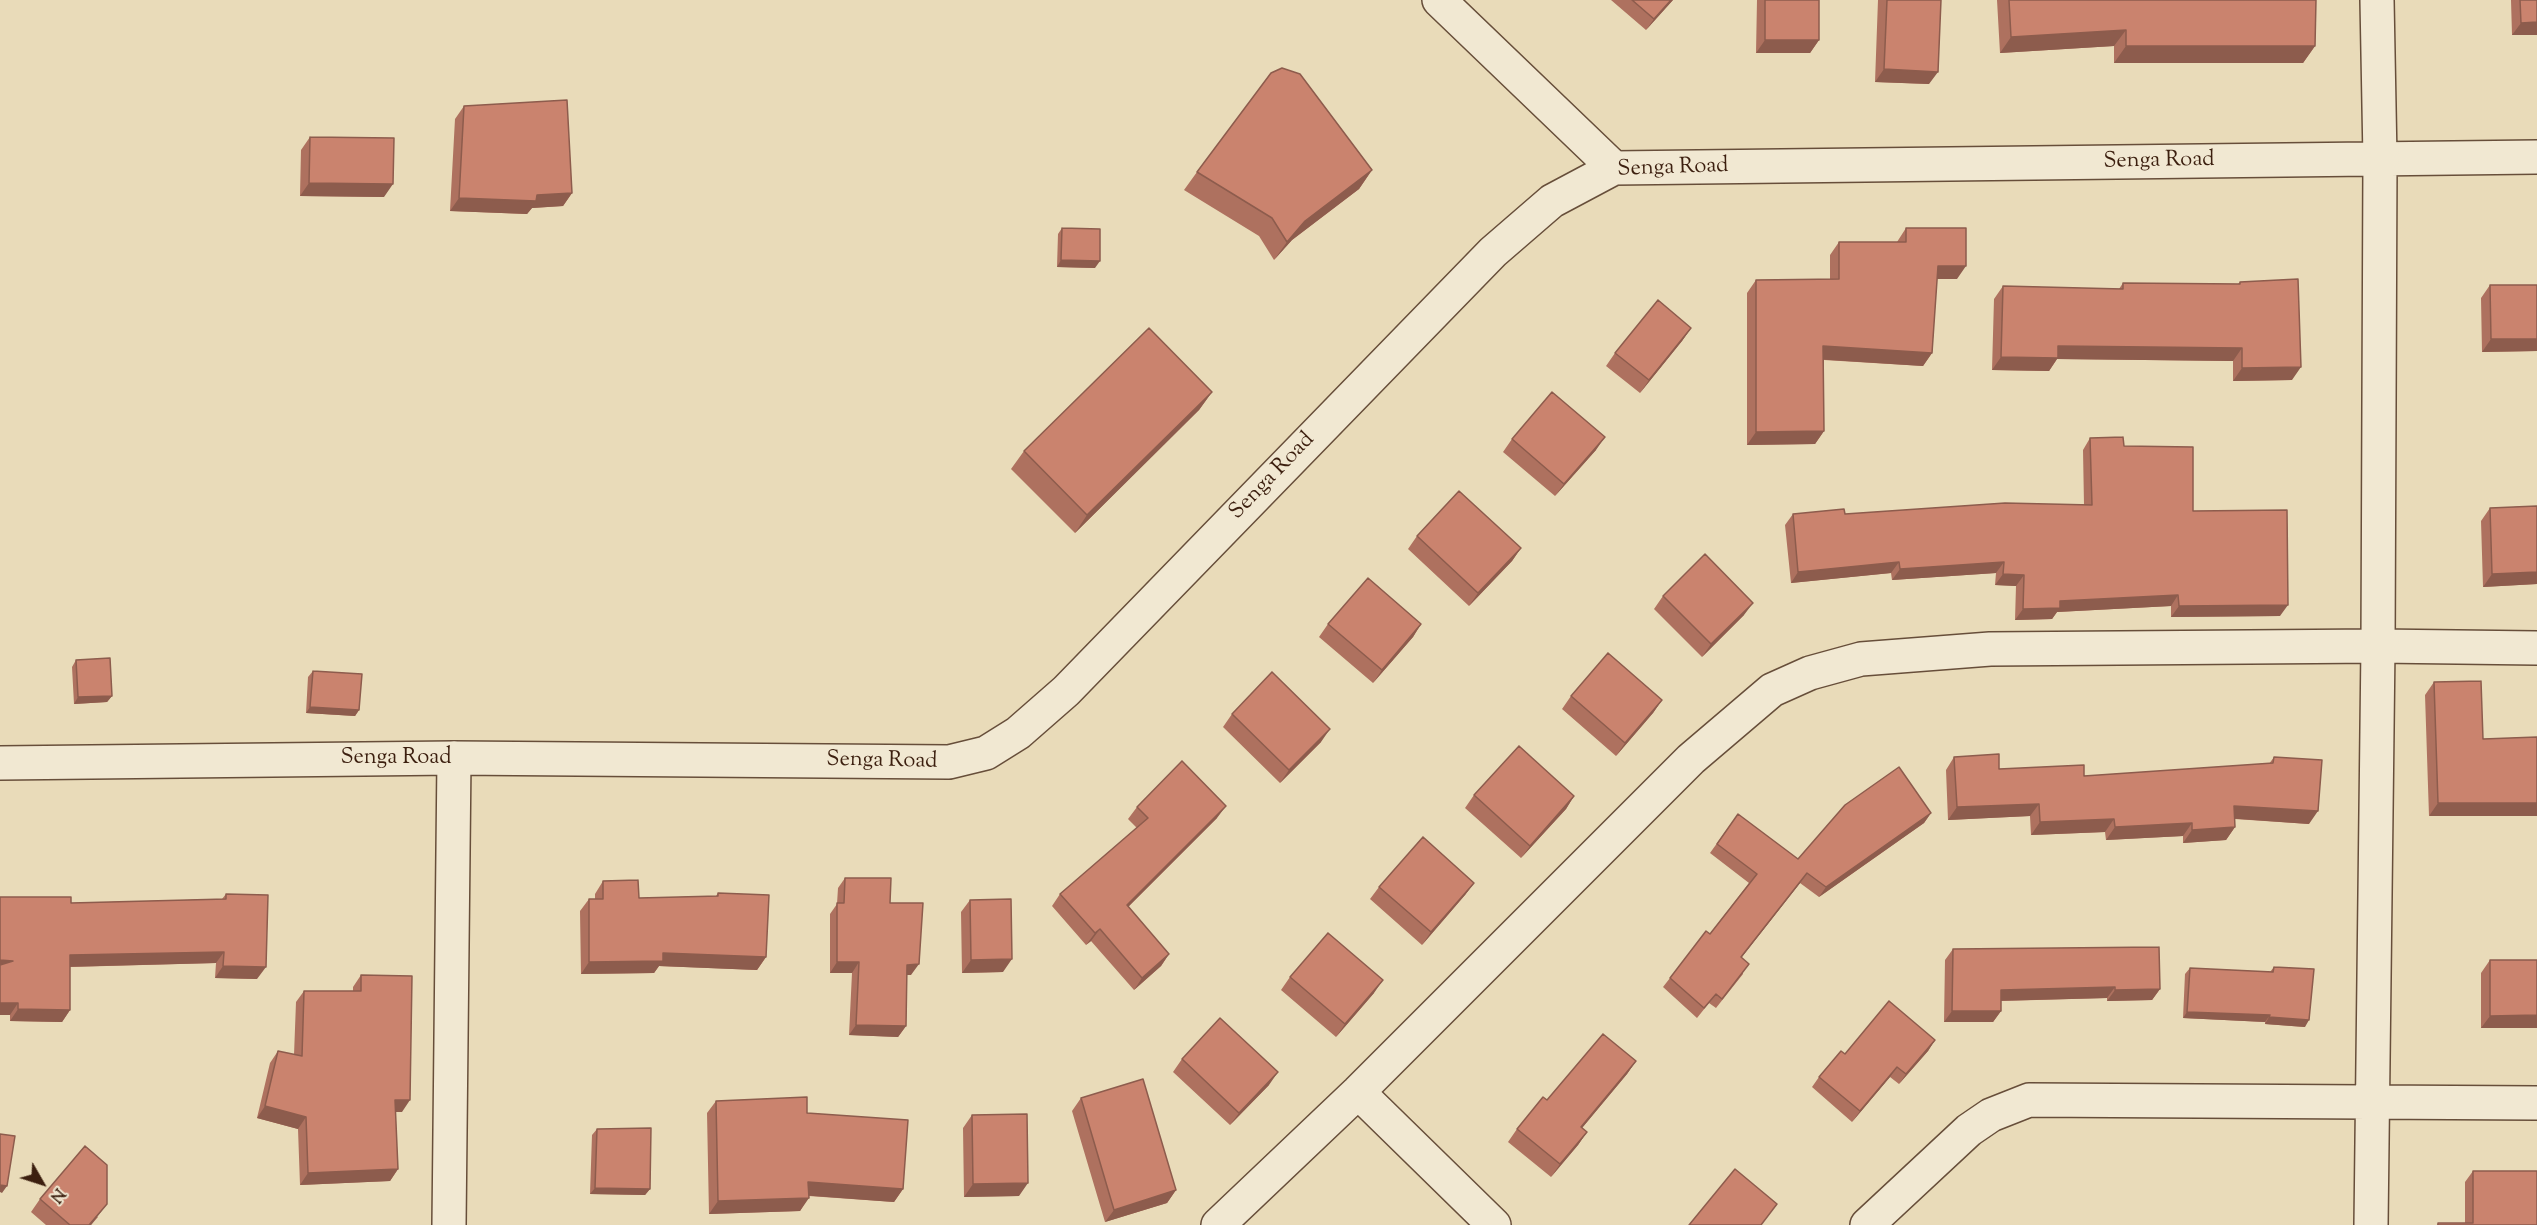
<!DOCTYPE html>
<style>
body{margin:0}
#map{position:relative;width:2537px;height:1225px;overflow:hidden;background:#e9dbb9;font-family:"Sorts Mill Goudy",serif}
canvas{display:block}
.north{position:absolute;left:12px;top:1153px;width:60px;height:60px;-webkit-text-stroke:4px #f1e8d2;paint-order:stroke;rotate:129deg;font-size:16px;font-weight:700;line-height:24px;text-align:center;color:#3c1f0f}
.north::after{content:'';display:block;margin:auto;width:21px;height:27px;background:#3c1f0f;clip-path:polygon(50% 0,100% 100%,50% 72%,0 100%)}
</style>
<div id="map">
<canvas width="2537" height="1225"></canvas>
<div class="north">N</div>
</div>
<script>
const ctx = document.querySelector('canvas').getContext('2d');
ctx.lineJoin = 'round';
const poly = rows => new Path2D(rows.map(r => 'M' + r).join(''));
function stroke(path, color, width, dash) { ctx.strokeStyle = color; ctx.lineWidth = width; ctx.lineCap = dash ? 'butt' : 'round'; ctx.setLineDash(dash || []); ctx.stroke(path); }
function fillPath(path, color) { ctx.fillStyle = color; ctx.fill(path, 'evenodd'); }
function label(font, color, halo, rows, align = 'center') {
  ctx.font = font + ' "Sorts Mill Goudy",serif'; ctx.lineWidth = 4.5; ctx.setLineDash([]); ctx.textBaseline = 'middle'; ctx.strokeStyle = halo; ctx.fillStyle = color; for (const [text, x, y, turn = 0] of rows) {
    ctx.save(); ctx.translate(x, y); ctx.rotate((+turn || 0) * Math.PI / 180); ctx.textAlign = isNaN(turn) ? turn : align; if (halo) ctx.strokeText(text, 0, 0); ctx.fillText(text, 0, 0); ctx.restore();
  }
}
const minor = poly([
 [1439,0,1614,168],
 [0,763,454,758,949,762,986,753,1018,733,1066,691,1493,252,1552,201,1614,168,2537,157],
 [1358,1092,1494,1225],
 [449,1225,454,758],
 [1218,1225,1358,1092,1691,759,1772,690,1810,673,1861,659,1990,649,2378,646,2537,648],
 [1867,1225,1969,1130,1991,1115,2029,1100,2537,1103],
 [2371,1225,2378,646,2380,159,2377,0]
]);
stroke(minor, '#674e3a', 36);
stroke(minor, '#f1e8d2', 33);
fillPath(poly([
 [1611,0,1673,0,1646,30],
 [1757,0,1819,0,1819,40,1810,53,1756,53],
 [1878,0,1941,0,1929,84,1875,82],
 [1997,0,2316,0,2315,46,2303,63,2114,63,2114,46,2000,53],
 [2511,0,2537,0,2537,35,2512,35],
 [464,106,572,193,563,206,532,208,527,214,450,211,455,119],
 [310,137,384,197,300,196,301,150],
 [1372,170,1359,189,1292,240,1274,260,1259,236,1184,190,1197,172],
 [1062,228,1095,268,1057,267,1058,234],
 [1906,228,1957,279,1937,279,1932,353,1923,366,1824,360,1824,431,1815,444,1747,445,1747,293,1756,280,1830,279,1830,255,1839,242,1897,242],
 [2240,282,2292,380,2233,381,2233,361,2057,359,2049,371,1992,370,1994,299,2003,286,2119,289,2123,283,2238,284],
 [2490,285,2537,351,2482,352,2481,298],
 [1691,328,1682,341,1640,393,1606,366,1615,353],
 [1212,392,1199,410,1075,533,1011,469,1024,451],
 [2090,438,2124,446,2193,511,2280,616,2171,617,2171,606,2057,612,2052,619,2015,620,2016,586,1995,585,1996,573,1892,580,1891,573,1791,583,1785,525,1793,514,1845,514,2084,505,2083,450],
 [1512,439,1596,450,1555,496,1503,452],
 [2537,506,2537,584,2483,587,2481,521,2490,508],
 [1417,536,1521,548,1512,561,1469,606,1408,549],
 [1663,596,1744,615,1702,657,1654,609],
 [1328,624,1421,624,1413,637,1373,683,1319,637],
 [76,660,112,696,107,702,74,704,72,667],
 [313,671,359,710,355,716,306,713,308,677],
 [2434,682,2483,739,2537,737,2429,816,2425,695],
 [1571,696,1662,700,1653,713,1616,756,1562,709],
 [1232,714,1321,742,1280,783,1223,727],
 [1954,757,1999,769,2084,776,2269,764,2274,757,2309,824,2235,819,2235,827,2226,840,2183,843,2183,836,2106,840,2105,832,2031,835,2030,816,1948,820,1946,770],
 [1474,795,1574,796,1566,809,1521,858,1465,808],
 [1137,807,1217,818,1128,907,1169,954,1161,966,1134,990,1091,941,1086,945,1052,906,1060,894,1137,828,1128,819],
 [1931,813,1924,823,1819,897,1800,883,1741,958,1743,974,1716,1008,1709,1003,1697,1018,1663,987,1670,978,1710,934,1749,883,1710,853,1738,814,1798,859],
 [845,878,890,903,911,975,907,975,906,1026,898,1037,849,1035,852,973,830,973,830,914,837,904,838,888],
 [603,881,639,898,716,896,718,893,766,957,757,970,659,966,654,973,581,974,580,911,589,899,595,899,595,894],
 [1474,883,1465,895,1422,945,1370,899,1379,887],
 [226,894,257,979,215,978,216,963,70,967,70,1010,62,1022,10,1021,10,1015,0,1015,0,897,71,903,222,899],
 [970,900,1003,972,962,973,961,912],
 [1953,949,2160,989,2152,1000,2107,1001,2107,998,2001,1001,2001,1011,1993,1022,1944,1022,1945,960],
 [2490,960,2537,1028,2481,1028,2481,973],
 [2274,967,2305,1027,2265,1024,2265,1022,2183,1018,2185,974,2190,968,2270,972],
 [361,975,402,1112,395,1112,398,1169,390,1181,300,1185,298,1129,257,1118,270,1063,278,1051,294,1055,296,1002,304,991,353,991,353,987],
 [1290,977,1374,993,1336,1037,1281,990],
 [1935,1040,1928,1051,1899,1084,1890,1077,1852,1122,1812,1087,1819,1077,1845,1054],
 [1182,1059,1269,1085,1230,1125,1173,1072],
 [1636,1061,1627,1074,1582,1128,1587,1132,1578,1145,1551,1177,1508,1142,1517,1129,1547,1100],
 [1081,1098,1176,1190,1167,1203,1105,1222,1072,1111],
 [716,1101,807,1113,903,1189,894,1202,809,1196,800,1211,709,1214,707,1113],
 [972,1115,1019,1196,964,1197,963,1128],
 [597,1129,650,1189,645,1195,590,1194,592,1135],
 [2473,1171,2537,1225,2437,1225,2438,1223,2465,1223,2465,1182],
 [40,1199,98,1217,91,1225,46,1225,31,1212]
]), '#ae715f');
fillPath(poly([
 [1671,0,1673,0,1646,30,1654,19],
 [2537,22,2537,35,2512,35,2521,23],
 [2126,30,2114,46,2000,53,2011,37],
 [1765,40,1819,40,1810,53,1756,53],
 [2126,46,2315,46,2303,63,2114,63],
 [1884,69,1938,72,1929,84,1875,82],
 [1372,170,1359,189,1292,240,1274,260,1287,242,1305,221],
 [309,183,393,184,384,197,300,196],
 [572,193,563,206,532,208,527,214,450,211,459,198],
 [1061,260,1100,261,1095,268,1057,267],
 [1938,266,1966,266,1957,279,1929,279],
 [1691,328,1682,341,1640,393,1649,380],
 [2491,339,2537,339,2537,351,2482,352],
 [1823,346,1932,353,1923,366,1814,359],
 [2058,346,2242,348,2233,361,2057,359,2049,371,1992,370,2001,357],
 [2301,367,2292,380,2233,381,2242,368],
 [1212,392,1199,410,1075,533,1087,515],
 [1824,431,1815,444,1747,445,1756,432],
 [1605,437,1596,450,1555,496,1564,484],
 [1521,548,1512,561,1469,606,1478,593],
 [1899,562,1891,573,1791,583,1798,572],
 [2004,562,1996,573,1892,580,1900,569],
 [2537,572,2537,584,2483,587,2492,574],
 [2003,574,2024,575,2016,586,1995,585],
 [2178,595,2171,606,2057,612,2052,619,2015,620,2023,609,2060,601],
 [1753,603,1744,615,1702,657,1711,644],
 [2288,605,2280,616,2171,617,2179,606],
 [1421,624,1413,637,1373,683,1382,670],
 [112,696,107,702,74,704,78,697],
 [1662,700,1653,713,1616,756,1625,743],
 [310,707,359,710,355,716,306,713],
 [1330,729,1321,742,1280,783,1289,770],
 [1574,796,1566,809,1521,858,1530,846],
 [2438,803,2537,803,2537,816,2429,816],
 [2039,804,2030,816,1948,820,1957,807],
 [1226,806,1217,818,1118,917,1127,905],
 [2234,806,2318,811,2309,824,2225,818],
 [1931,813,1924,823,1819,897,1826,887],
 [2114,819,2105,832,2031,835,2040,822],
 [2192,823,2183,836,2106,840,2115,827],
 [2235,827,2226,840,2183,843,2192,830],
 [1807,873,1800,883,1734,967,1741,957],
 [1474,883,1465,895,1422,945,1431,932],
 [1100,929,1091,941,1086,945,1095,933],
 [224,952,216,963,62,967,70,955],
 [663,953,766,957,757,970,659,966,654,973,581,974,589,962],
 [1169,954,1161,966,1134,990,1142,978],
 [1012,959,1003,972,962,973,971,960],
 [0,960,13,961,0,973],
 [837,962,859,962,852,973,830,973],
 [919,964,911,975,899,975,907,965],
 [223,966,266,967,257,979,215,978],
 [1383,980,1374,993,1336,1037,1345,1024],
 [2115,987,2107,998,1993,1001,2001,990],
 [2160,989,2152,1000,2107,1001,2115,990],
 [0,1003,18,1003,10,1015,0,1015],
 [18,1009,70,1010,62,1022,10,1021],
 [1952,1011,2001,1011,1993,1022,1944,1022],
 [2187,1012,2270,1015,2265,1022,2183,1018],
 [2537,1015,2537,1028,2481,1028,2490,1016],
 [2269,1017,2309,1020,2305,1027,2265,1024],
 [856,1025,906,1026,898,1037,849,1035],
 [1935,1040,1928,1051,1899,1084,1906,1074],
 [1636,1061,1627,1074,1572,1140,1581,1127],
 [1897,1067,1890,1077,1852,1122,1860,1111],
 [1278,1072,1269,1085,1230,1125,1239,1113],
 [395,1100,410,1100,402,1112,386,1112],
 [265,1106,306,1117,298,1129,257,1118],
 [1587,1132,1578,1145,1551,1177,1560,1164],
 [398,1169,390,1181,300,1185,308,1173],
 [808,1182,903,1189,894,1202,800,1195],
 [1028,1183,1019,1196,964,1197,973,1184],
 [0,1185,7,1186,2,1193,0,1192],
 [595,1188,650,1189,645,1195,590,1194],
 [1176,1190,1167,1203,1105,1222,1114,1210],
 [809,1198,800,1211,709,1214,718,1201],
 [107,1204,91,1225,89,1225]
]), '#8d5c4d');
const building = poly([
 [1632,0,1671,0,1654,19,1632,0],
 [1765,0,1819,0,1819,40,1765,40,1765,0],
 [1887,0,1941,0,1938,72,1884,69,1887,0],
 [2009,0,2316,0,2315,46,2126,46,2126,30,2011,37,2009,0],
 [2520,0,2537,0,2537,22,2521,23,2520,0],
 [1282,68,1300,74,1372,170,1305,221,1287,242,1272,218,1197,172,1271,73,1282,68],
 [567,100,572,193,537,195,536,201,459,198,464,106,567,100],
 [310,137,394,138,393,184,309,183,310,137],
 [1062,228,1100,229,1100,261,1061,260,1062,228],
 [1906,228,1966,228,1966,266,1938,266,1932,353,1823,346,1824,431,1756,432,1756,280,1839,279,1839,242,1906,242,1906,228],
 [2298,279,2301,367,2242,368,2242,348,2058,346,2058,358,2001,357,2003,286,2123,289,2123,283,2240,284,2240,282,2298,279],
 [2490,285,2537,285,2537,339,2491,339,2490,285],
 [1658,300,1691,328,1649,380,1615,353,1658,300],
 [1149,328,1212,392,1087,515,1024,451,1149,328],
 [1552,392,1605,437,1564,484,1512,439,1552,392],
 [2123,437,2124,446,2193,447,2193,511,2287,510,2288,605,2179,606,2178,595,2060,601,2060,608,2023,609,2024,575,2003,574,2004,562,1900,569,1899,562,1798,572,1793,514,1844,509,1845,514,2005,503,2092,505,2090,438,2123,437],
 [1459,491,1521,548,1478,593,1417,536,1459,491],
 [2537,506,2537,572,2492,574,2490,508,2537,506],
 [1705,554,1753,603,1711,644,1663,596,1705,554],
 [1368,578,1421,624,1382,670,1328,624,1368,578],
 [1608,653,1662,700,1625,743,1571,696,1608,653],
 [110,658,112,696,78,697,76,660,110,658],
 [313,671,362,674,359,710,310,707,313,671],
 [1272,672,1330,729,1289,770,1232,714,1272,672],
 [2481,681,2483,739,2537,737,2537,803,2438,803,2434,682,2481,681],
 [1519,746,1574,796,1530,846,1474,795,1519,746],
 [1999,754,1999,769,2084,765,2084,776,2273,763,2274,757,2322,760,2318,811,2234,806,2235,827,2192,830,2192,823,2115,827,2114,819,2040,822,2039,804,1957,807,1954,757,1999,754],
 [1182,761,1226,806,1127,905,1169,954,1142,978,1100,929,1095,933,1060,894,1148,818,1137,807,1182,761],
 [1899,767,1931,813,1826,887,1807,873,1741,957,1749,964,1722,999,1716,994,1704,1008,1670,978,1706,931,1710,934,1757,874,1717,844,1738,814,1798,859,1845,805,1899,767],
 [1423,837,1474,883,1431,932,1379,887,1423,837],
 [845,878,891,878,890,903,923,903,919,964,907,965,906,1026,856,1025,859,962,837,962,837,903,844,903,845,878],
 [638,880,639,898,718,896,718,893,769,895,766,957,663,953,663,961,589,962,589,899,603,899,603,881,638,880],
 [226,894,268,895,266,967,223,966,224,952,70,955,70,1010,18,1009,18,1003,0,1003,0,965,13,961,0,960,0,897,71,897,71,903,226,899,226,894],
 [1011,899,1012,959,971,960,970,900,1011,899],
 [1328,933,1383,980,1345,1024,1290,977,1328,933],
 [2159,947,2160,989,2115,990,2115,987,2001,990,2001,1011,1952,1011,1953,949,2159,947],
 [2490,960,2537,960,2537,1015,2490,1016,2490,960],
 [2274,967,2314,969,2309,1020,2269,1017,2270,1015,2187,1012,2190,968,2273,972,2274,967],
 [361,975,412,976,410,1100,395,1100,398,1169,308,1173,306,1117,265,1106,278,1051,302,1056,304,991,361,991,361,975],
 [1889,1001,1935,1040,1906,1074,1897,1067,1860,1111,1819,1077,1841,1051,1845,1054,1889,1001],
 [1220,1018,1278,1072,1239,1113,1182,1059,1220,1018],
 [1603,1034,1636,1061,1581,1127,1587,1132,1560,1164,1517,1129,1543,1097,1547,1100,1603,1034],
 [1143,1079,1176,1190,1114,1210,1081,1098,1143,1079],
 [807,1097,807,1113,908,1120,903,1189,808,1182,809,1198,718,1201,716,1101,807,1097],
 [1027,1114,1028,1183,973,1184,972,1115,1027,1114],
 [651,1128,650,1189,595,1188,597,1129,651,1128],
 [0,1134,15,1136,7,1186,0,1185,0,1134],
 [85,1146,107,1165,107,1204,89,1225,70,1225,40,1199,85,1146],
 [1735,1169,1777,1204,1761,1225,1689,1225,1735,1169],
 [2473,1171,2537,1171,2537,1225,2438,1225,2438,1223,2473,1223,2473,1171]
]);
fillPath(building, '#ca836e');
stroke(building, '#8d5c4d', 1.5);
label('22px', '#3c1f0f', '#f1e8d2', [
 ["Senga Road",2159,162,-1],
 ["Senga Road",1673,169,-2],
 ["Senga Road",1273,477,-46],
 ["Senga Road",396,759],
 ["Senga Road",882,762,1]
]);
</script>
